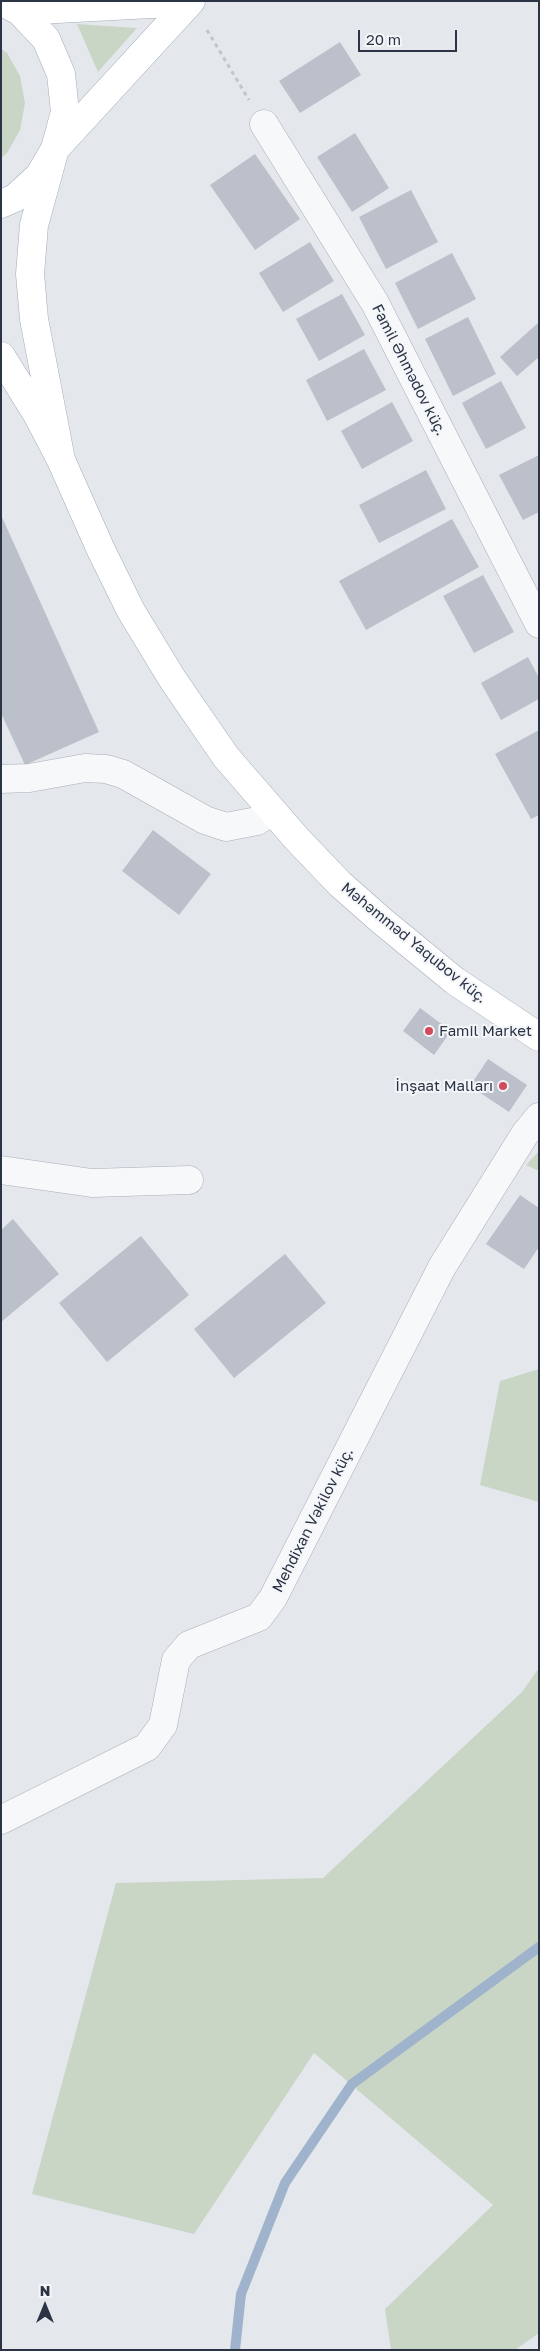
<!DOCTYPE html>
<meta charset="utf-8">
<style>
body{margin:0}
#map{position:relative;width:540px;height:2351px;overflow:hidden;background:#e4e7ec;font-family:"Golos Text",sans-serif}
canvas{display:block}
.frame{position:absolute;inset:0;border:2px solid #2b3445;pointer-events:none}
.north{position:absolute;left:20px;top:2281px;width:50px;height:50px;-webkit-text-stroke:4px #f4f6f9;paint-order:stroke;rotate:0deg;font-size:14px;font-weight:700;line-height:20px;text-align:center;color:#2b3445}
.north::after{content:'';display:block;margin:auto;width:18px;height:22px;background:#2b3445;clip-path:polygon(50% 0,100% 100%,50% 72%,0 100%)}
.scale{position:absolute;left:358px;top:30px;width:99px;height:22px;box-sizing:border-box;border:2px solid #2b3445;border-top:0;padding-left:6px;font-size:15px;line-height:18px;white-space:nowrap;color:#2b3445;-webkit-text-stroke:4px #f4f6f9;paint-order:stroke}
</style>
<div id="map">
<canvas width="540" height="2351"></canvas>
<div class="frame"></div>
<div class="north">N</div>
<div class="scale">20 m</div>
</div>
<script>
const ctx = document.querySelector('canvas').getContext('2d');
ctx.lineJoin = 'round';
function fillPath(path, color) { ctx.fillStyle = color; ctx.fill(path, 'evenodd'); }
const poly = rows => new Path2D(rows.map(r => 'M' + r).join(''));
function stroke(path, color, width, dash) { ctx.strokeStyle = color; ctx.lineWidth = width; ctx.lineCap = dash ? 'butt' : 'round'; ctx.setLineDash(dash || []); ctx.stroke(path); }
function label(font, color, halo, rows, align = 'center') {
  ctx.font = font + ' "Golos Text",sans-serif'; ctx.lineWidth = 4; ctx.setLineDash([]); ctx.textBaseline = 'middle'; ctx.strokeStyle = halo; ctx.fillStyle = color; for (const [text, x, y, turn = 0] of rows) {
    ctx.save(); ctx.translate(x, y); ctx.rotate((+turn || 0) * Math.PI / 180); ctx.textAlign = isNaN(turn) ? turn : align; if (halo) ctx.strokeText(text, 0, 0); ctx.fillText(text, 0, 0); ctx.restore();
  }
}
fillPath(poly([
 [77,24,137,28,98,72],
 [1,49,7,53,20,76,25,103,20,130,7,153,1,158],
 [539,1151,539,1171,526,1165],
 [539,1369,539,1502,480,1485,500,1381],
 [539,1668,539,2333,515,2350,391,2350,385,2309,493,2205,314,2053,194,2234,32,2194,116,1883,323,1878,522,1692]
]), '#c9d6c5');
stroke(poly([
 [235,2350,241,2294,285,2183,352,2084,539,1947]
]), '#9fb4cc', 10);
fillPath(poly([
 [340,42,361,75,300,113,279,81],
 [355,133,389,188,352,212,317,157],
 [255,154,300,219,255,250,210,185],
 [411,190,438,242,386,269,359,217],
 [310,242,334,281,283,312,259,273],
 [452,253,476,299,418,329,395,283],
 [342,294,365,335,319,361,296,319],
 [468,317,496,374,453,396,425,339],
 [539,322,539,357,517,376,500,357],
 [364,349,386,390,327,421,306,380],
 [501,381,526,428,486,449,462,403],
 [392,402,413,441,362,469,341,431],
 [539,455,539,512,523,520,499,475],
 [426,470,446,509,379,543,359,505],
 [1,515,99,732,25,765,1,713],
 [452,519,479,567,366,630,339,581],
 [483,575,514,632,474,653,443,596],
 [528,657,539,678,539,699,501,720,481,683],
 [539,730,539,815,531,819,495,754],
 [153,830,211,874,179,915,122,871],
 [420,1008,451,1031,434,1055,403,1031],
 [488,1059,527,1085,509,1112,470,1086],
 [520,1195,539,1208,539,1247,524,1269,486,1244],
 [13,1219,59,1274,1,1322,1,1230],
 [141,1236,189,1295,107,1362,59,1303],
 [285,1254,326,1303,234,1378,194,1329]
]), '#bbc0ca');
const minor = poly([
 [264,124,375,303,539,624],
 [1,779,29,778,85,768,106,769,123,774,205,820,226,827,257,821,272,811],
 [1,1170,92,1183,189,1180],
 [1,1820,147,1747,163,1725,176,1660,189,1645,259,1617,273,1598,442,1267,525,1134,539,1117]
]);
const major = poly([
 [8,5,19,11,189,2],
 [1,204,15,198,39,176,55,149,65,112,61,74,46,39,10,1],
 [1,356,37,414,61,460,34,319,30,274,34,225,55,149,191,1],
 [61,460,101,550,131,611,173,680,226,757,297,839,340,884,382,921,455,981,539,1037]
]);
stroke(minor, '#a9aeb7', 29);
stroke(major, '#a3abb8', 29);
stroke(poly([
 [207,30,249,100]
]), '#c2c5cb', 3, [4, 4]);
stroke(minor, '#f7f8fa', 28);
stroke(major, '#fff', 28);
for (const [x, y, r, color] of [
 [429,1031,5,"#d1495b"],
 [503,1086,5,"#d1495b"]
]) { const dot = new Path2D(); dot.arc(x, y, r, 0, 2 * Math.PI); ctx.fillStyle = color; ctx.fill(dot); stroke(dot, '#f4f6f9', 2); }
label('15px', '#2b3445', '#f4f6f9', [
 ["Famil Əhmədov küç.",409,370,63],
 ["Məhəmməd Yaqubov küç.",414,943,39],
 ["Mehdixan Vəkilov küç.",313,1520,-63]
]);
label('15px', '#2b3445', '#f4f6f9', [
 ["Famil Market",439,1031],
 ["İnşaat Malları",493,1086,"right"]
], 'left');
</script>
